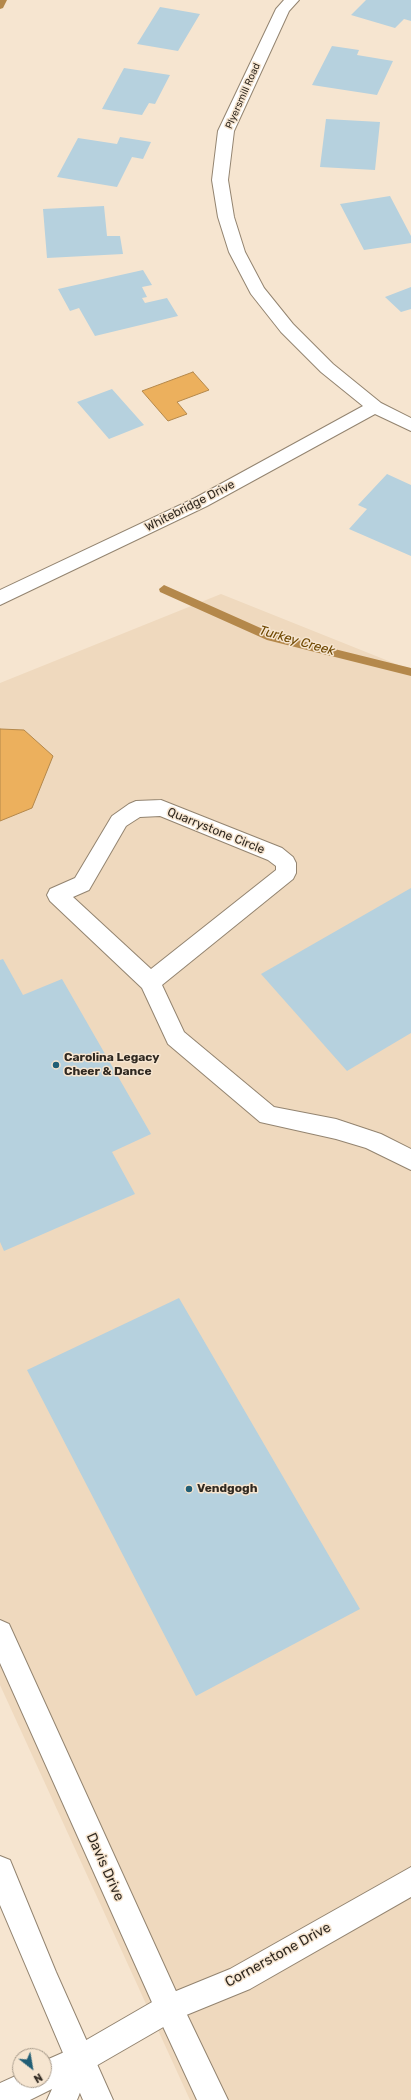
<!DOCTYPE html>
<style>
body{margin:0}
#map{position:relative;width:411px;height:2100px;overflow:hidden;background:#f6e5d0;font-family:Rubik,sans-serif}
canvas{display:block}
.north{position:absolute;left:12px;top:2048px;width:40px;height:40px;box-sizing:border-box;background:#f6e5d0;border:1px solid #a79a8a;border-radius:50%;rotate:149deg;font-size:11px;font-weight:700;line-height:16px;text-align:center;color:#302921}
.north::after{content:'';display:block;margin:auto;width:14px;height:18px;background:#215e75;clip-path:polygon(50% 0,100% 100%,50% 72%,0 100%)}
</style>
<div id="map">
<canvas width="411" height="2100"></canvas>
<div class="north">N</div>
</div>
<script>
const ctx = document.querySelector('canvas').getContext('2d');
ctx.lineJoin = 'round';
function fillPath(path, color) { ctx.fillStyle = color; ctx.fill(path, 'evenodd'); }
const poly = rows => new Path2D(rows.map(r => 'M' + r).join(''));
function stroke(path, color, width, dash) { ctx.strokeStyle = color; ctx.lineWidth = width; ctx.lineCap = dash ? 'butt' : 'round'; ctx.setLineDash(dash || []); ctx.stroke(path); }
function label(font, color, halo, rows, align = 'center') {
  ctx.font = font + ' Rubik,sans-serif'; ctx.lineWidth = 3; ctx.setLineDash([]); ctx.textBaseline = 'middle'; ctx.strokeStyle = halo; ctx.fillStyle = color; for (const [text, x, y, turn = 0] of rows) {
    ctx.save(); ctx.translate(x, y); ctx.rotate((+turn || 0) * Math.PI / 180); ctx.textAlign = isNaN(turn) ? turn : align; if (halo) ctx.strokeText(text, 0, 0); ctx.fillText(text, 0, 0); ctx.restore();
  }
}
fillPath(poly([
 [221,594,411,670,411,2100,190,2100,0,1685,0,683]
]), '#efd9be');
const water = poly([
 [193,372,209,390,177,402,187,414,168,421,142,391,193,372],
 [0,729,24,730,53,756,32,808,0,821,0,729]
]);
fillPath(water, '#ecb05d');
stroke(water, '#b4884b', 1);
fillPath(poly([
 [0,0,7,0,3,8,0,9,0,0],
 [164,585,274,634,411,668,411,676,267,640,160,592,159,589,164,585]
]), '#b4884b');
fillPath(poly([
 [366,0,411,0,411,21,404,19,395,28,351,15],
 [160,7,200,14,178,51,137,44],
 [332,46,359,50,357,55,393,61,377,95,312,85],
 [124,68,170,75,155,104,149,103,142,115,102,109],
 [326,119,380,122,375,170,320,167],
 [120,137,151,142,143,159,132,157,117,187,57,177,78,138,117,144],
 [390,196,411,236,411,243,364,250,340,204],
 [104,206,107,236,120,236,123,254,47,258,43,209],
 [143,270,152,285,142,287,147,297,142,298,145,303,167,298,178,316,95,336,79,308,70,311,58,289],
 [411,287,411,309,401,312,385,297],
 [112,389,144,425,109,439,77,402],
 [387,474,411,485,411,556,349,529,367,509,358,505],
 [411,888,411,1033,347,1071,261,974],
 [3,959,23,995,62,979,151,1134,112,1152,135,1194,4,1251,0,1242,0,960],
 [179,1298,360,1609,196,1696,27,1370]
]), '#b6d1de');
const minor = poly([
 [284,0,299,0,289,11,234,131,228,180,234,217,245,252,264,288,293,324,333,364,381,403,411,418,411,431,375,414,207,506,0,605,0,590,195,498,363,406,321,372,281,332,251,294,229,252,218,217,212,180,218,131,276,9,284,0],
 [161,800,282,848,293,857,296,863,296,873,293,879,162,985,184,1032,274,1107,336,1119,381,1134,411,1149,411,1170,366,1148,336,1139,260,1122,168,1044,142,988,50,901,47,895,50,889,75,878,112,816,129,804,136,801,161,800],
 [160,816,268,860,276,866,276,870,151,969,73,897,89,890,126,826,140,817,160,816],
 [411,1867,411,1897,250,1989,179,2018,89,2070,77,2100,47,2100,52,2089,30,2100,0,2100,0,2083,20,2074,20,2080,44,2080,44,2061,69,2050,159,1998,230,1969,411,1867]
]);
const primary = poly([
 [0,1620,9,1624,179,1998,228,2100,197,2100,159,2018,0,1663,0,1620],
 [0,1856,10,1860,56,1972,113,2100,83,2100,0,1905,0,1856]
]);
stroke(minor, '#938470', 2);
stroke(primary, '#938470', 2);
fillPath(minor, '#fff');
fillPath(primary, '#fff');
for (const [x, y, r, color] of [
 [56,1065,4,"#215e75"],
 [189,1489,4,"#215e75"]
]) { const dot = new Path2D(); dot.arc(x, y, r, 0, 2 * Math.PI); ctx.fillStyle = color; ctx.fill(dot); stroke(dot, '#f6e5d0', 1.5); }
label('10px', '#302921', '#f6e5d0', [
 ["Plyersmill Road",243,96,-66]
]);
label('12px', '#302921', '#f6e5d0', [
 ["Whitebridge Drive",190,506,-27],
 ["Quarrystone Circle",216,831,22]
]);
label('bold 12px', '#302921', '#f6e5d0', [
 ["Carolina Legacy",64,1058],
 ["Cheer & Dance",64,1072],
 ["Vendgogh",197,1489]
], 'left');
label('italic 13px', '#6e4701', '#f6e5d0', [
 ["Turkey Creek",297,641,16]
]);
label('14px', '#302921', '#f6e5d0', [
 ["Davis Drive",105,1867,66],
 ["Cornerstone Drive",278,1955,-29]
]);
</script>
